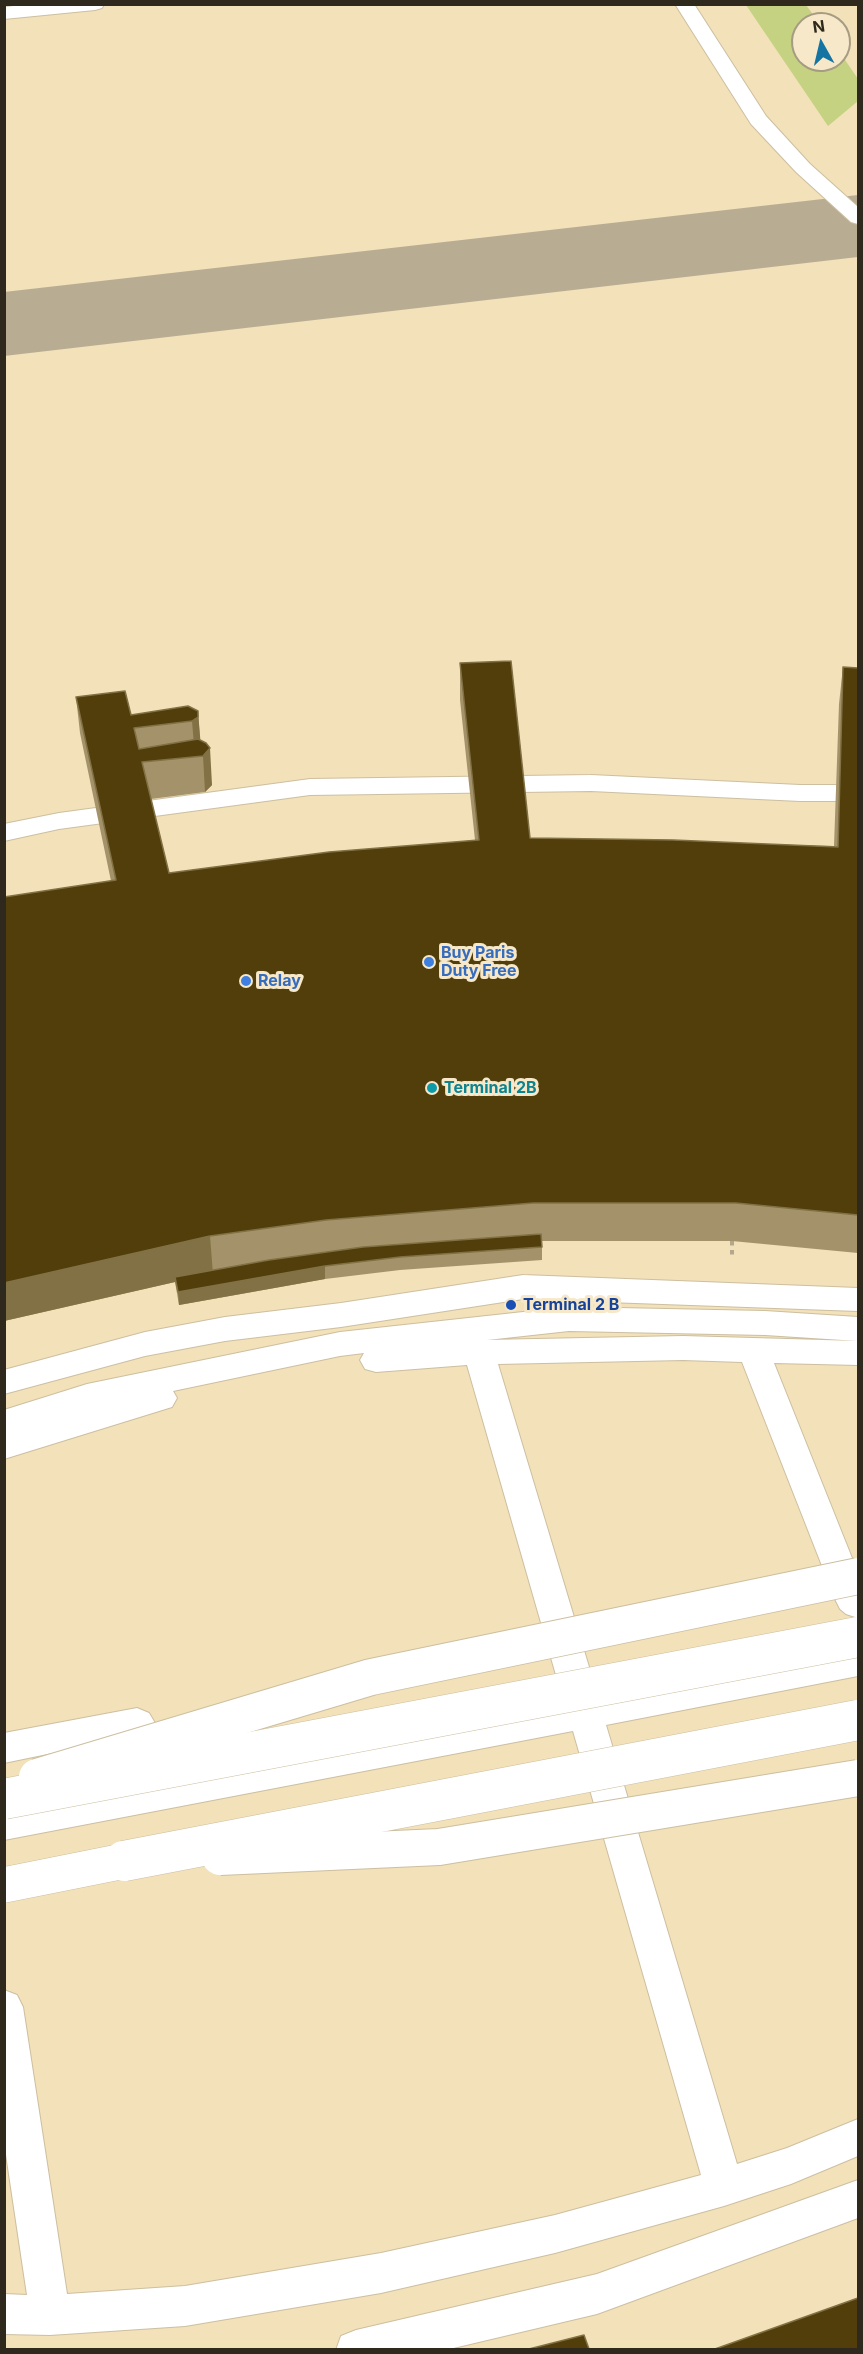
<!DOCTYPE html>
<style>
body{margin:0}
#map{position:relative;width:863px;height:2354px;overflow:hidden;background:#f6e8c8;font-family:Inter,sans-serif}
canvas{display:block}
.frame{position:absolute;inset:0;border:6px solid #2e291c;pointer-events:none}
.north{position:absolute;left:791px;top:12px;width:60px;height:60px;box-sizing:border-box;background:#f6e8c8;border:2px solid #a69c83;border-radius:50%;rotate:352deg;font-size:16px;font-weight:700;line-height:24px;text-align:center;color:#2e291c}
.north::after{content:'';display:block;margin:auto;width:21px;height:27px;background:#1674a2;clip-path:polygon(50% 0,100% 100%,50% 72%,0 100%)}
</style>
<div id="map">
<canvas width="863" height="2354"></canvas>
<div class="frame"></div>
<div class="north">N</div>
</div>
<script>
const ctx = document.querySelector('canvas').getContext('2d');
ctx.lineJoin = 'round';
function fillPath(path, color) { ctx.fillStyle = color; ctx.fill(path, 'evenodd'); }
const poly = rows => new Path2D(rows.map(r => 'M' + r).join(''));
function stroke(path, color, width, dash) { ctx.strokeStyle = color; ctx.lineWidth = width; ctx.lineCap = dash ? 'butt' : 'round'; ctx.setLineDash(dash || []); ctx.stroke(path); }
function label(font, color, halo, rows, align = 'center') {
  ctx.font = font + ' Inter,sans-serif'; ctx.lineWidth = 6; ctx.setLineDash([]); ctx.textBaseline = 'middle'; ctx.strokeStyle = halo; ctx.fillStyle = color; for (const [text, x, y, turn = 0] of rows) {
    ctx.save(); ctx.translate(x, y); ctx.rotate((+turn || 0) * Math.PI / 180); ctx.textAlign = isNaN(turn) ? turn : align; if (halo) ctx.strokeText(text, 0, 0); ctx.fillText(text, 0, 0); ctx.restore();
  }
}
fillPath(poly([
 [5,5,858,5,858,2349,5,2350],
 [803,24,839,24,839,60,803,60]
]), '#f2e1b9');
fillPath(poly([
 [746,5,806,5,820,24,803,24,803,60,839,60,839,51,858,79,858,101,828,126]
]), '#c5d282');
fillPath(poly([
 [858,195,858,257,4,356,4,292,858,195]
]), '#b8ad93');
const lane = poly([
 [33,4,104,4,102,8,95,10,4,19,4,7,33,4],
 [675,4,694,4,766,116,810,164,858,207,858,224,851,222,796,172,751,124,675,4],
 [591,775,800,785,858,785,858,801,800,801,591,791,310,795,59,829,4,841,4,824,59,813,310,779,591,775],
 [523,1275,858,1288,858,1311,523,1299,341,1327,225,1341,145,1356,4,1394,4,1370,145,1332,225,1317,341,1303,523,1275],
 [569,1307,765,1311,858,1317,858,1341,765,1335,569,1331,487,1340,683,1336,858,1341,858,1365,774,1363,858,1573,858,1618,846,1614,840,1609,835,1599,742,1362,683,1360,498,1364,598,1697,858,1648,858,1676,606,1725,737,2164,787,2148,858,2119,858,2156,791,2184,724,2206,555,2253,381,2293,185,2326,50,2335,4,2334,4,2294,27,2295,4,2141,4,1990,17,1995,23,2007,67,2294,185,2286,381,2253,555,2215,701,2175,573,1731,4,1840,4,1808,564,1703,467,1365,376,1372,365,1369,360,1360,364,1353,340,1356,173,1391,177,1398,172,1407,4,1459,4,1410,87,1384,340,1332,569,1307],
 [137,1708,149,1713,155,1723,149,1733,4,1763,4,1733,137,1708],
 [858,2180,858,2218,597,2314,445,2350,336,2350,341,2336,356,2330,597,2274,858,2180]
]);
const secondary = poly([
 [124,1843,138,1849,144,1861,138,1873,124,1879,4,1903,4,1867,124,1843]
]);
stroke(lane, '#cdbfa0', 2);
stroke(secondary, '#cdbfa0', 1);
stroke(poly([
 [732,1241,732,1255]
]), '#b3a88e', 4, [4.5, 4.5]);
fillPath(lane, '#fff');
fillPath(secondary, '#fff');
const laneBridge = poly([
 [37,1777,371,1677,858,1576],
 [220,1857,439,1847,858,1778]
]);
const secondaryBridge = poly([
 [4,1799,858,1637],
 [124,1861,858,1720]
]);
stroke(laneBridge, '#cdbfa0', 38, []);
stroke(secondaryBridge, '#cdbfa0', 41, []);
stroke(laneBridge, '#fff', 36);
stroke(secondaryBridge, '#fff', 40);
fillPath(poly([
 [460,663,530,838,834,846,839,704,843,667,858,668,858,1253,732,1241,541,1241,542,1247,542,1260,400,1270,325,1279,179,1305,175,1282,4,1321,4,897,111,881,80,733,76,697,131,715,198,711,200,740,212,785,205,792,151,799,169,873,475,840,460,700]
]), '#a4936a');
fillPath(poly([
 [198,711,201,748,195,757,192,721],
 [210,748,212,785,205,792,203,756],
 [210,1236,213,1274,175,1277,175,1282,4,1321,4,1283],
 [325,1266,325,1279,179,1305,178,1292]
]), '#827144');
const building = poly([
 [511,661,530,838,673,840,838,847,843,667,858,668,858,1215,736,1203,533,1203,326,1220,210,1236,4,1283,4,897,116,880,76,697,125,691,131,715,188,706,198,711,198,717,192,721,134,728,139,749,198,739,206,743,210,748,203,756,142,762,169,873,329,852,479,840,460,663,511,661],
 [541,1234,542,1247,400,1257,325,1266,178,1292,175,1277,269,1260,363,1247,541,1234],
 [858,2298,858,2349,715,2349,858,2298],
 [584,2335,589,2349,529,2349,584,2335]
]);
fillPath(building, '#513e0b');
stroke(building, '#827144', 1.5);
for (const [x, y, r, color] of [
 [429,962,6,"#3f7fe0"],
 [246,981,6,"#3f7fe0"],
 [432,1088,6,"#0f9aa8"],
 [511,1305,6,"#1a4fb4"]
]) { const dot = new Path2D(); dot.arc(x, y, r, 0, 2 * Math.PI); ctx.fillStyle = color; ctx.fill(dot); stroke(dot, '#f6e8c8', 2); }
label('bold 16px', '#366cbe', '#f6e8c8', [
 ["Buy Paris",441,953],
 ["Duty Free",441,971],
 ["Relay",258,981]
], 'left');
label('bold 16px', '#0d838f', '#f6e8c8', [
 ["Terminal 2B",444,1088]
], 'left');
label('bold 16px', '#164399', '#f6e8c8', [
 ["Terminal 2 B",523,1305]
], 'left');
</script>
